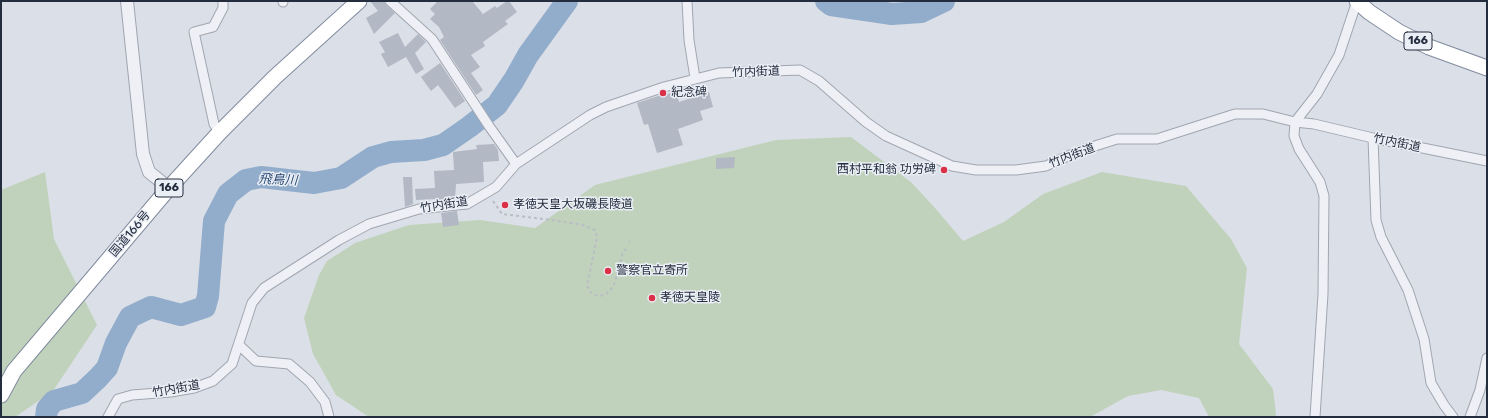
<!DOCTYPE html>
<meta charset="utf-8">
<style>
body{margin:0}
#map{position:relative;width:1488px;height:418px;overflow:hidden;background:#dbdfe7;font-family:Rubik,sans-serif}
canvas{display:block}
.frame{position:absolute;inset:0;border:2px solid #242d3e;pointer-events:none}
</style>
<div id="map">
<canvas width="1488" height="418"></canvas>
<div class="frame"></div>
</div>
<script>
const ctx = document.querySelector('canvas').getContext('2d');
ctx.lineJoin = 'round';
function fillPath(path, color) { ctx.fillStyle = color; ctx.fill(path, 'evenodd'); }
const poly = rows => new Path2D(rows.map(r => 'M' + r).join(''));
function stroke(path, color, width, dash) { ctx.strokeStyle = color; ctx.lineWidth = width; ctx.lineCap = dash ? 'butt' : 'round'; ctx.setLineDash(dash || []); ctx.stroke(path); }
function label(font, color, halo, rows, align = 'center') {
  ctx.font = font + ' Rubik,"Noto Sans JP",sans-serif'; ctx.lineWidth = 3; ctx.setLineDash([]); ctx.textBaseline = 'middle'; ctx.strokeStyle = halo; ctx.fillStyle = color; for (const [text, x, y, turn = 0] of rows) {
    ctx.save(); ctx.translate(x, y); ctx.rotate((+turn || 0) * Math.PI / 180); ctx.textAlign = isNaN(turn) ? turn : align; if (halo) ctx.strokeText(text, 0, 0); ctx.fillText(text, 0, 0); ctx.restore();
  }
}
fillPath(poly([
 [851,137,912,183,935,208,963,241,1004,222,1043,194,1102,172,1186,186,1231,239,1247,268,1239,344,1273,389,1276,414,1275,417,1209,417,1199,398,1161,390,1128,396,1090,417,369,417,336,395,313,354,304,318,319,275,327,261,355,243,409,225,480,220,535,228,595,185,776,140],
 [45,172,54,239,97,325,53,391,15,417,1,417,1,190]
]), '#c0d2bb');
stroke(poly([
 [826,1,831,5,892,14,921,12,944,1],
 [46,417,47,409,54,401,82,393,98,378,107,368,116,343,130,317,151,307,181,315,205,307,208,296,214,221,228,194,246,180,261,177,314,183,341,178,373,157,391,152,424,150,443,145,469,127,497,105,514,80,528,55,567,1]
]), '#92adcb', 22);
fillPath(poly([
 [370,1,384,1,386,5,395,13,374,34,366,18,378,11],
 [438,1,472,1,483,14,495,6,497,8,507,1,509,1,517,12,505,21,508,24,483,42,485,46,471,55,480,67,471,73,483,90,476,95,440,40,444,37,439,27,430,19,435,14,430,9],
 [398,33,405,47,418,34,426,42,415,53,424,69,416,74,406,57,388,67,381,54,385,52,379,42],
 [440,63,465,101,455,108,438,85,431,91,421,77],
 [676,92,679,102,709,92,713,107,700,111,703,120,678,129,683,145,657,153,648,124,644,125,637,103,667,93,667,94],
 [494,144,498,150,499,161,483,162,484,182,456,184,455,199,439,201,439,199,436,199,416,200,415,189,435,188,434,171,454,170,453,152,477,149,476,145],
 [735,157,734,168,716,169,716,158],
 [403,177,412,177,413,204,405,207],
 [457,211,459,225,443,227,441,213]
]), '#b2b8c4');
const minor = poly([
 [390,1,432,39,489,126,516,164],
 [687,1,689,40,695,78],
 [283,2,283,1],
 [220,132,214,124,194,32,213,27,223,8,223,1],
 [1373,138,1376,220,1381,237,1408,290,1424,339,1431,383,1444,405,1453,417],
 [239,345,256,361,289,364,310,382,325,402,329,417],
 [108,417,118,399,132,395,171,392,194,388,213,381,232,364,252,303,264,288,339,240,369,224,419,209,467,204,496,187,516,164,590,115,606,107,664,87,719,73,800,70,819,81,866,122,886,136,952,166,976,170,1016,170,1046,166,1079,151,1117,139,1157,139,1235,114,1263,114,1295,122,1314,124,1373,138,1487,161],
 [1315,417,1323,294,1324,196,1320,182,1299,149,1294,136,1295,122,1317,94,1339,55,1357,1],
 [1470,417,1480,390,1487,358]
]);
const tertiary = poly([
 [127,1,143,154,149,172,169,188]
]);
const trunk = poly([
 [1357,1,1369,12,1399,32,1429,47,1487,68],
 [1,395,14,371,169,188,220,132,275,77,359,1]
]);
stroke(minor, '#a0a6b1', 11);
stroke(tertiary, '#a0a6b1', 14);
stroke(trunk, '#818c9f', 17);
stroke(poly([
 [493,201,502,214,552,220,583,225,595,230,597,237,587,286,592,294,599,296,604,295,610,291,614,285,623,252,627,248],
 [629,242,630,241]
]), '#b9bdc5', 2, [3, 3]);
stroke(minor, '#eef0f5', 9);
stroke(tertiary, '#eef0f5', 12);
stroke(trunk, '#fff', 15);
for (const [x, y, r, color] of [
 [663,93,4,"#da3148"],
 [944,170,4,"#da3148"],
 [505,205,4,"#da3148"],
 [608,271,4,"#da3148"],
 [652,298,4,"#da3148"]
]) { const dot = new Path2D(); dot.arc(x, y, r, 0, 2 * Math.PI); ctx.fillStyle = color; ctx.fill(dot); stroke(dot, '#eaeef5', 1.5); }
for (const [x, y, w] of [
 [1418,41,28],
 [169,188,28]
]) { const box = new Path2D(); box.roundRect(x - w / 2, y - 9, w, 18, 3); ctx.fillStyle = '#eaeef5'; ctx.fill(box); stroke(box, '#242d3e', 1); }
label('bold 11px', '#242d3e', null, [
 ["166",1418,41],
 ["166",169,188]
]);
label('12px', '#242d3e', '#eaeef5', [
 ["竹内街道",756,72,-2],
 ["竹内街道",1397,143,12],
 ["竹内街道",1072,156,-21],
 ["竹内街道",444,205,-9],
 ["国道166号",130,234,-50],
 ["竹内街道",176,389,-10]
]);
label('12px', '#242d3e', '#eaeef5', [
 ["紀念碑",671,93],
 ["西村平和翁 功労碑",936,170,"right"],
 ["孝徳天皇大坂磯長陵道",513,205],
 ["警察官立寄所",616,271],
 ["孝徳天皇陵",660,298]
], 'left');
label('italic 13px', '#2a4b75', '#eaeef5', [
 ["飛鳥川",278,180,3]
]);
</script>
